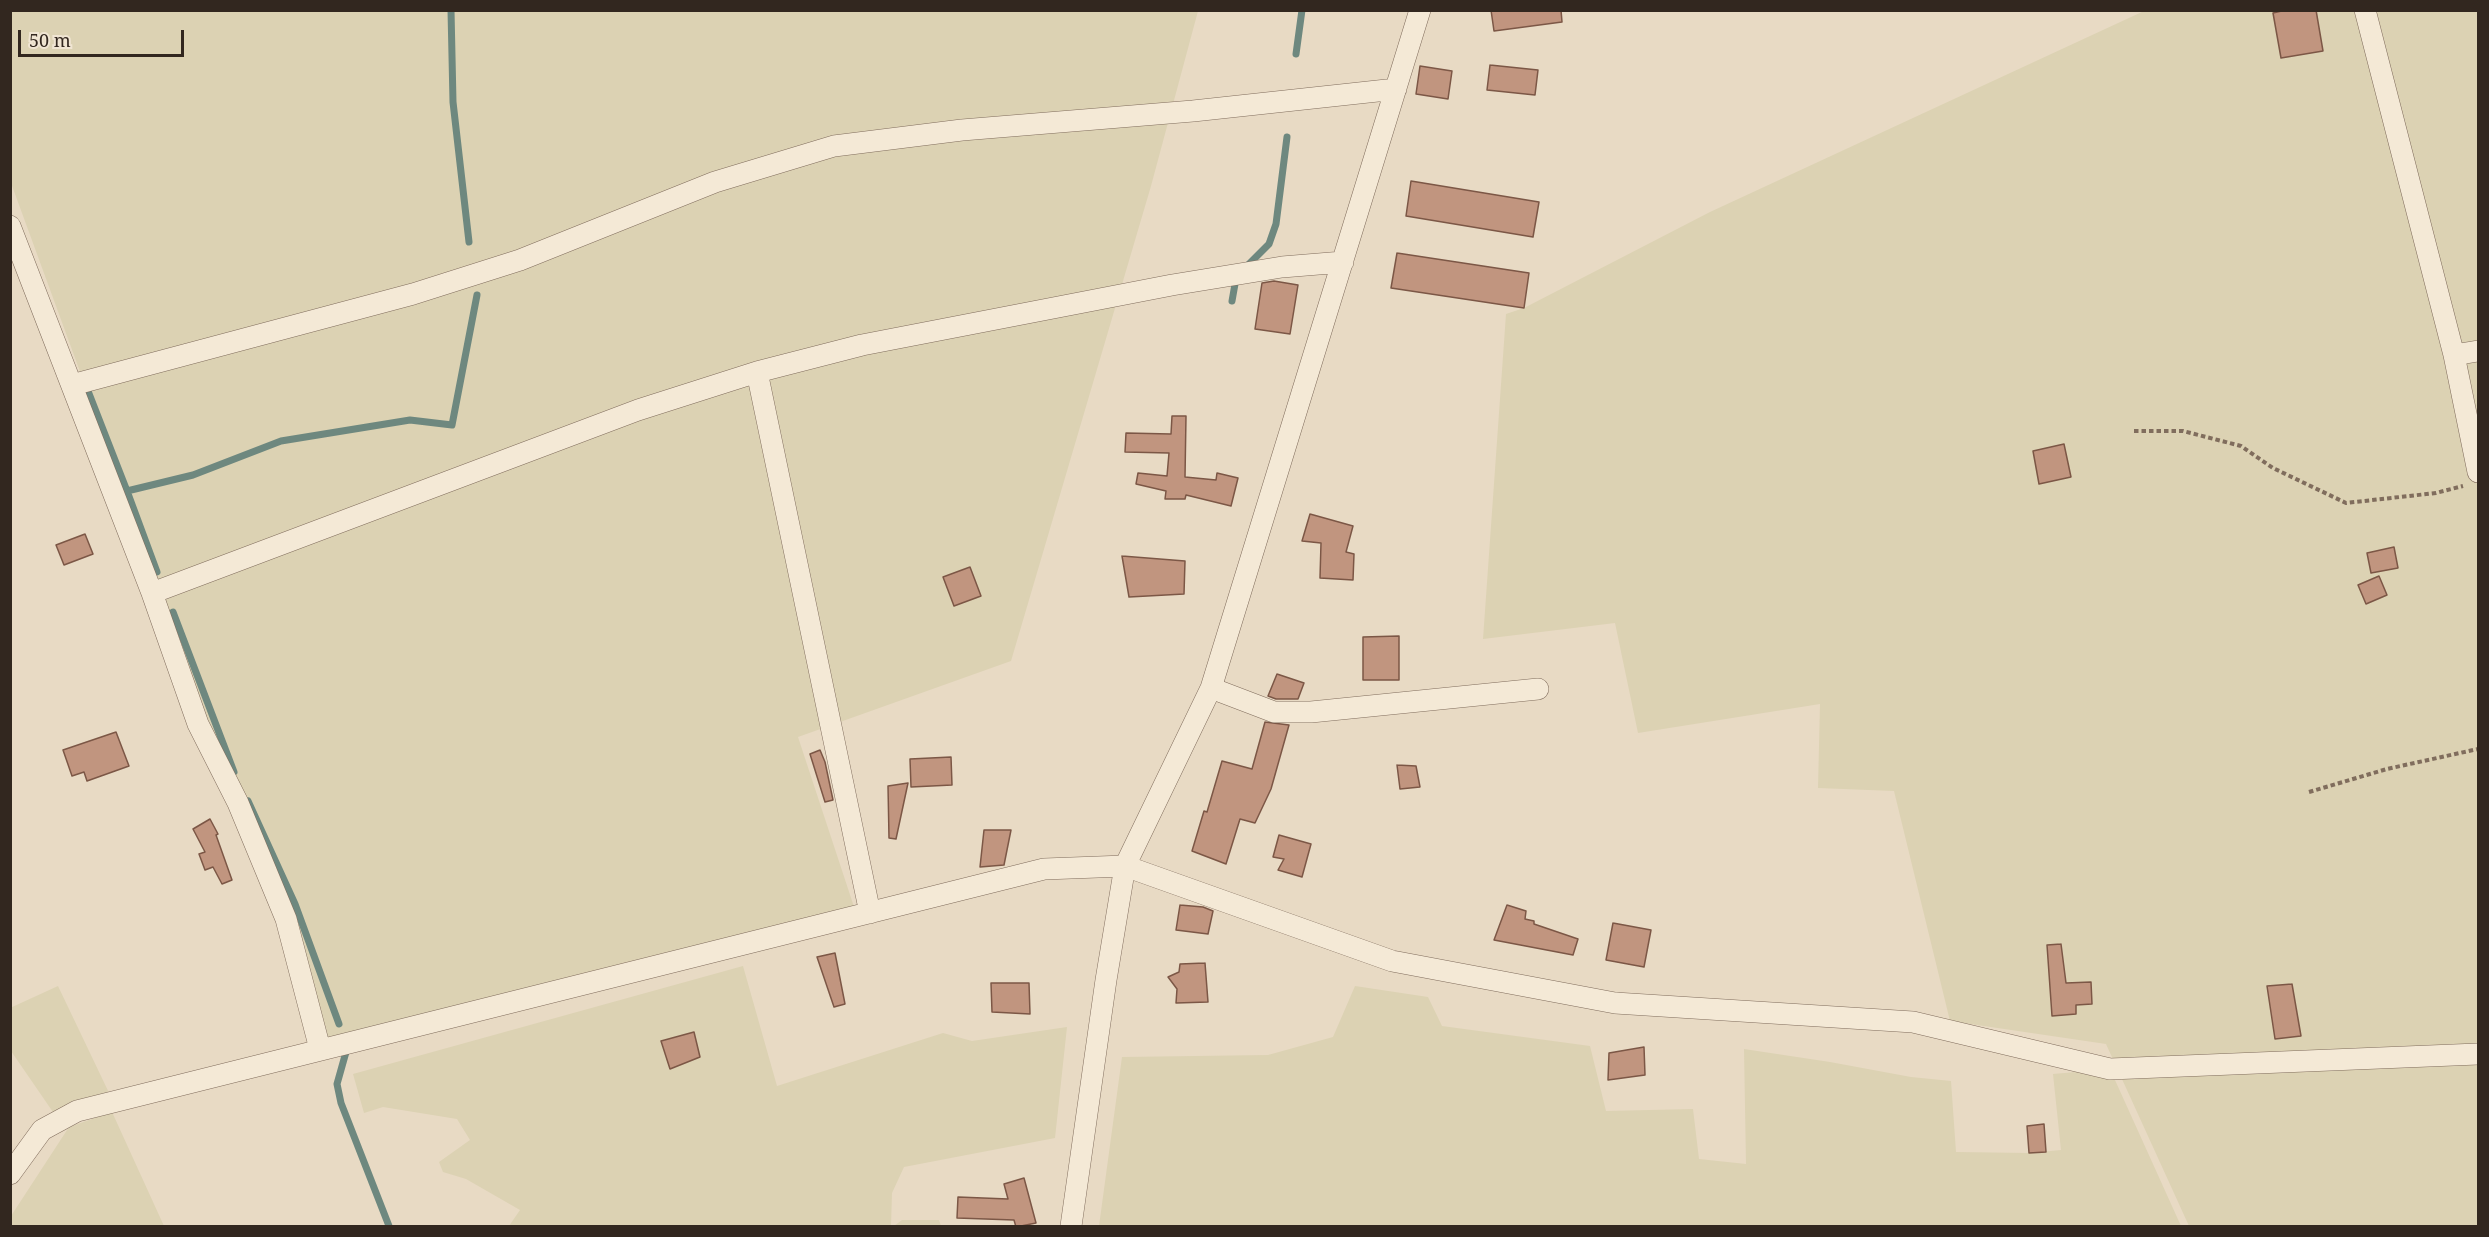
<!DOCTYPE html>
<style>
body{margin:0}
#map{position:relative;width:2489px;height:1237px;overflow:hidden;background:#e8dac4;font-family:"Noto Serif",serif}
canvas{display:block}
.frame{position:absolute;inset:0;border:12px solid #32271f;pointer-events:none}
.scale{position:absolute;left:18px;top:30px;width:166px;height:27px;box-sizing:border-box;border:3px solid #32271f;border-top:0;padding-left:8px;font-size:18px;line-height:21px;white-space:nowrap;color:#32271f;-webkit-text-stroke:4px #f0e5d3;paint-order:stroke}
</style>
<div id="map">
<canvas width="2489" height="1237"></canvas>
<div class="frame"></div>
<div class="scale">50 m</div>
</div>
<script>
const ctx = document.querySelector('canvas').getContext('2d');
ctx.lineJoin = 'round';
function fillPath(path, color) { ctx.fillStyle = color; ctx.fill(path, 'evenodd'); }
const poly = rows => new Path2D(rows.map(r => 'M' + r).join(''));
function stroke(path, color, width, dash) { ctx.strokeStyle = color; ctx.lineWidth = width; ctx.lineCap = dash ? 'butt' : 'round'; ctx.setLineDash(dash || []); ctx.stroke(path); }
fillPath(poly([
 [11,11,1198,11,1151,186,1011,661,798,737,857,916,325,1041,11,183],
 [2144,11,2478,11,2478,1226,2189,1226,2106,1044,1950,1021,1894,791,1818,788,1820,704,1638,733,1615,623,1483,639,1506,314,1524,308,1710,212],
 [743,966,777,1086,943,1033,972,1041,1067,1027,1055,1138,904,1167,892,1193,891,1226,509,1226,520,1210,466,1179,443,1172,439,1162,470,1140,457,1119,383,1107,364,1113,353,1074],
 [58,986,111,1097,55,1115,11,1051,10,1008],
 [1355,986,1428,997,1442,1026,1590,1046,1606,1111,1693,1109,1699,1159,1746,1164,1744,1049,1830,1062,1911,1077,1951,1081,1956,1152,2029,1153,2061,1150,2053,1074,2110,1069,2181,1226,1099,1226,1122,1057,1268,1055,1333,1037],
 [112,1112,164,1226,11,1226,11,1216,69,1127],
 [902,1220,939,1220,941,1226,894,1226]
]), '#dcd2b3');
stroke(poly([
 [451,10,453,102,469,242],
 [1296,54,1302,10],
 [1246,267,1269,244,1276,224,1287,137],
 [1232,301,1235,284],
 [88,391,127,491],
 [157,572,127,491,193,475,281,441,410,420,452,425,477,295],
 [173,612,234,772],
 [248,801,295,904,339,1024],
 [346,1052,337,1084,341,1103,389,1226]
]), '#6e887f', 7);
const building = poly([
 [1491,10,1561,10,1562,22,1494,31,1491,10],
 [2286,10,2316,10,2323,51,2281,58,2273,13,2286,10],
 [1490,65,1538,70,1535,95,1487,90,1490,65],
 [1420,66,1452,71,1448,99,1416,94,1420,66],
 [1411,181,1539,202,1533,237,1406,216,1411,181],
 [1397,253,1529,273,1524,308,1391,288,1397,253],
 [1274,281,1298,285,1290,334,1255,329,1262,283,1274,281],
 [1172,416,1186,416,1185,477,1216,480,1217,473,1238,478,1231,506,1186,495,1185,499,1165,499,1166,491,1136,484,1138,473,1167,476,1169,453,1125,452,1126,433,1171,434,1172,416],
 [2064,444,2071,477,2039,484,2033,451,2064,444],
 [1310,514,1353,526,1346,552,1354,554,1353,580,1320,578,1321,543,1302,541,1310,514],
 [85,534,93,554,64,565,56,545,85,534],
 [2394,547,2398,568,2371,573,2367,553,2394,547],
 [1122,556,1185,561,1184,594,1129,597,1122,556],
 [970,567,981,596,954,606,943,577,970,567],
 [2379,576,2387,595,2366,604,2358,585,2379,576],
 [1399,636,1399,680,1363,680,1363,637,1399,636],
 [1277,674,1304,683,1298,699,1276,699,1268,696,1277,674],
 [1265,722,1289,725,1271,789,1255,823,1240,819,1226,864,1192,851,1204,811,1207,812,1222,761,1252,769,1265,722],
 [116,732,129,766,87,781,84,772,72,776,63,750,116,732],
 [820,750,825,762,833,800,825,802,810,754,820,750],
 [951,757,952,785,911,787,910,759,951,757],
 [1397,765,1416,766,1420,787,1400,789,1397,765],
 [908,783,896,839,889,838,888,786,908,783],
 [210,819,218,834,216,835,232,880,222,884,213,867,205,870,199,854,205,852,193,829,210,819],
 [984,830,1011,830,1004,865,980,867,984,830],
 [1279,835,1311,844,1302,877,1278,870,1284,859,1273,857,1279,835],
 [1180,905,1203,907,1213,911,1208,934,1176,930,1180,905],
 [1507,905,1526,911,1525,919,1534,921,1534,924,1578,939,1573,955,1494,940,1507,905],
 [1613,923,1651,930,1644,967,1606,960,1613,923],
 [2061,944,2066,983,2091,982,2092,1004,2076,1005,2076,1014,2052,1016,2047,945,2061,944],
 [835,953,845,1004,834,1007,817,957,835,953],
 [1205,963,1208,1002,1176,1003,1177,989,1168,977,1179,972,1180,964,1205,963],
 [991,983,1029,983,1030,1014,992,1012,991,983],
 [2292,984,2301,1036,2275,1039,2267,986,2292,984],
 [694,1032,700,1057,670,1069,661,1041,694,1032],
 [1644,1047,1645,1075,1608,1080,1609,1053,1644,1047],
 [2044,1124,2046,1152,2029,1153,2027,1126,2044,1124],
 [1024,1178,1036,1223,1016,1227,1014,1220,957,1218,958,1197,1008,1199,1004,1184,1024,1178]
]);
fillPath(building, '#c1957f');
stroke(building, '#7c5746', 1.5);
const minor = poly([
 [2365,10,2454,355,2478,472],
 [10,226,152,593,198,724,238,803,286,919,320,1049],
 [2454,355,2478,351],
 [757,372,870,913],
 [72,385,413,294,520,260,715,182,834,146,962,130,1193,111,1396,89],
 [152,593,638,410,757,372,862,345,1172,285,1282,267,1343,262],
 [1211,688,1274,712,1311,712,1538,689],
 [10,1174,42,1130,77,1111,1044,869,1125,866,1392,961,1615,1003,1913,1022,2110,1069,2478,1054],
 [1071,1226,1106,980,1125,866,1211,688,1420,10]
]);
stroke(minor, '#806d5d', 22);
stroke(poly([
 [2134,431,2183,431,2241,446,2273,468,2346,503,2436,493,2463,486],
 [2309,792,2387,769,2478,749]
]), '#806d5d', 4, [4.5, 3]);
stroke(minor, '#f4e9d6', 21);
</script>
